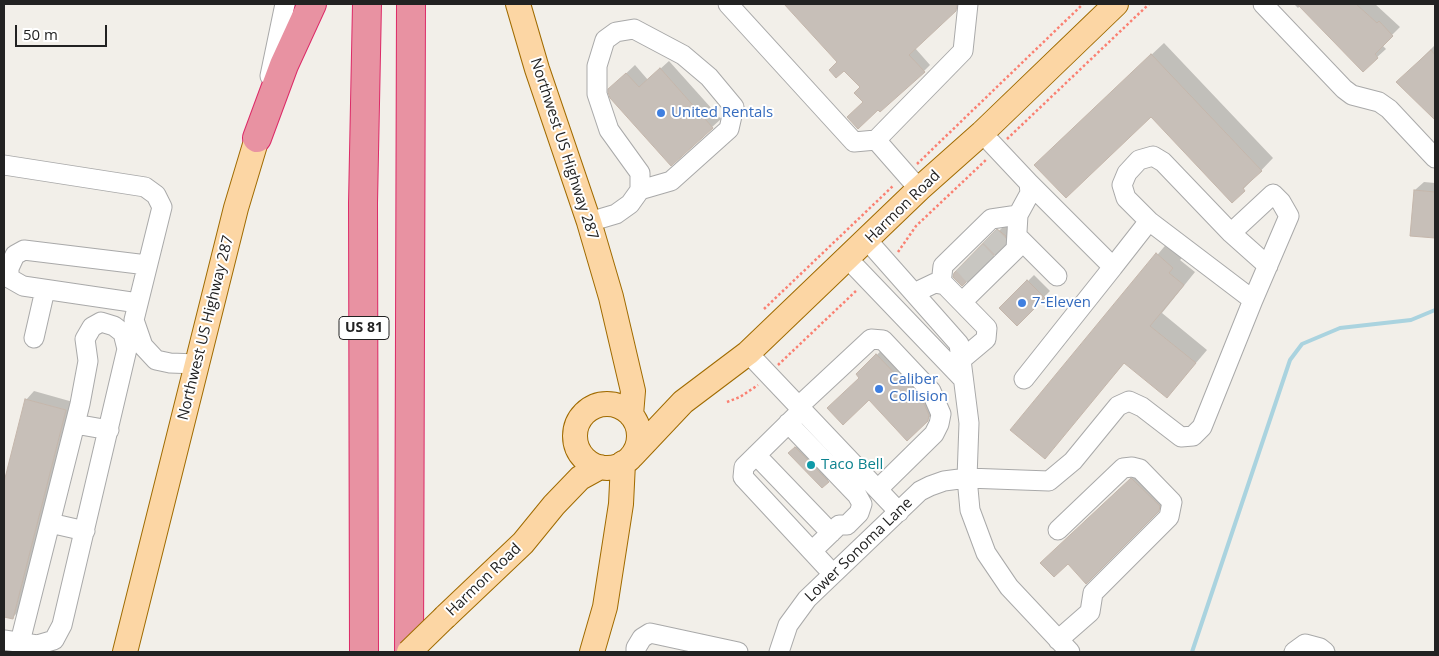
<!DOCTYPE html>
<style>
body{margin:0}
#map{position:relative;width:1439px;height:656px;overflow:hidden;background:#f2efe9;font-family:"Open Sans",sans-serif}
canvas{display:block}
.frame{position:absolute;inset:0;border:5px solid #222;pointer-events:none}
.scale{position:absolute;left:15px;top:25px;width:92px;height:22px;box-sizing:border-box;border:2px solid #222;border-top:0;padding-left:6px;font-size:15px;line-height:18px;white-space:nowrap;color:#222;-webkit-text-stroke:4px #fff;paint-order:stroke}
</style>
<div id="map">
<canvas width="1439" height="656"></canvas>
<div class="frame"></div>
<div class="scale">50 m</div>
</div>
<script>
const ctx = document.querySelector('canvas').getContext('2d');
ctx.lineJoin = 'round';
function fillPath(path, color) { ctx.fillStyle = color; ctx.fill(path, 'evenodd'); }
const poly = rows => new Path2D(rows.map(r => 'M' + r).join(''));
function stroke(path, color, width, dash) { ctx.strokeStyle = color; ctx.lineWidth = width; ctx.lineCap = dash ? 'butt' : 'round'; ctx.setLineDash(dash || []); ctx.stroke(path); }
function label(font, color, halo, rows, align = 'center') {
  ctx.font = font + ' "Open Sans",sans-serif'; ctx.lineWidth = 4; ctx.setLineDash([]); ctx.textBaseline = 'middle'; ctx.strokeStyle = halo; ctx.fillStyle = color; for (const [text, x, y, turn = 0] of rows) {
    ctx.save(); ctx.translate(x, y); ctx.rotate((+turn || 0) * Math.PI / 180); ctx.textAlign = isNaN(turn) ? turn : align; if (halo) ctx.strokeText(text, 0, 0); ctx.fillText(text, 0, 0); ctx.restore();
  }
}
fillPath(poly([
 [785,4,962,4,915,48,930,65,924,71,861,87],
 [1294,4,1375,4,1400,27,1382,45,1386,49,1363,70,1300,6,1298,8],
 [1164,43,1273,158,1232,201,1151,116,1048,152],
 [1435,45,1435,120,1435,118,1398,82],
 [669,61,721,119,671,164,618,81,635,65,648,80],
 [1424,182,1435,183,1435,237,1411,235,1415,190],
 [1006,224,1011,229,1011,236,962,284,955,274],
 [1169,241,1185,255,1180,260,1195,272,1162,313,1207,350,1167,397,1125,362,1045,457,1012,429],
 [1034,275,1050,291,1017,324,1001,308],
 [886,346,936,411,907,439,857,374],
 [34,391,73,402,21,609,12,618,4,615,4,475,6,476,26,400],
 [802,441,834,475,822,486,790,453],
 [1140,471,1167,502,1086,582,1068,562,1050,555]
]), '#0003');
stroke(poly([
 [1192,652,1290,360,1302,344,1340,328,1411,320,1435,310]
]), '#aad3df', 4);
const building = poly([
 [784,4,957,4,956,11,909,55,925,72,880,112,878,110,858,129,847,117,863,102,854,93,860,87,844,71,836,78,829,70,837,62,784,4],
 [1297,4,1356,4,1377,23,1379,21,1393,36,1375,54,1378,58,1363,72,1297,4],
 [1431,50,1435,55,1435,120,1396,82,1431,50],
 [1151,54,1262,171,1243,188,1245,191,1232,203,1151,117,1066,198,1034,165,1151,54],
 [660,68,713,128,671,166,610,98,608,92,608,89,626,73,639,87,660,68],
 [1414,190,1435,192,1435,238,1410,236,1414,190],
 [997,229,1006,236,1005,244,962,286,953,277,954,273,997,229],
 [1156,253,1173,268,1169,273,1184,285,1150,326,1196,363,1167,398,1124,363,1045,459,1010,430,1156,253],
 [1027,280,1045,298,1017,326,999,308,1027,280],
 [876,354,924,404,929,415,928,421,907,441,869,400,843,425,827,408,859,378,856,374,876,354],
 [25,399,66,410,13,619,4,617,4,482,25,399],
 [795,447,829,482,822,488,788,453,795,447],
 [1131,478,1160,506,1159,511,1086,584,1068,564,1054,577,1040,563,1131,478]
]);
fillPath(building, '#c7bfb8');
stroke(building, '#c4b6ab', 1);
stroke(poly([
 [990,236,1004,250],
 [976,251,989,265],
 [963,264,976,278]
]), '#c8c6c1', 19, [19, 9]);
const minor = poly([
 [728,4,854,142,876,140,919,189],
 [1263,4,1344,89,1352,95,1379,102,1389,109,1435,158],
 [270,76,285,4],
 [876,140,963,51,968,4],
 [4,165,145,187,156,195,162,207,134,320,143,346,156,360,170,363,197,364],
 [1149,221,1126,198,1122,185,1127,173,1139,160,1153,156,1163,162,1231,233],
 [589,222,616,214,630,204,640,190,640,173,609,130,597,94,597,66,605,40,616,32,634,29,683,55,709,77,734,107,729,129,671,181,640,190],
 [1018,237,1057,276],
 [867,240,959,344,969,423,967,478,970,510,986,553,1009,587,1070,652],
 [848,259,963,379],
 [1113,267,1149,221,1253,300,1289,216,1281,202,1273,194,1231,233,1268,266],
 [941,284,943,266,991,219,1018,215],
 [914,293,935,283,945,285,987,328,986,339,961,360],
 [962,302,1016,249,1018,215,1030,193,1029,183,982,133],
 [138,303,23,286,9,278,9,268,15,255,24,250,147,265],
 [34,338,45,290],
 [748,353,899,512],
 [1024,379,1113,267,1029,183],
 [799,406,871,339,883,340,931,391,941,414,939,424,934,434,878,489],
 [802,410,744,467,743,477,833,574],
 [788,423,857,495,862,504,859,513,847,525,839,525,812,551],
 [75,424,109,430],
 [756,455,831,533],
 [50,523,85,531],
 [4,640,37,645,54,640,62,625,127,349,123,333,114,326,101,322,92,327,85,339,88,361,80,404,20,642],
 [1058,640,1090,612,1093,593,1169,517,1172,502,1140,469,1132,467,1123,468,1058,530],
 [636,652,636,648,642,638,650,633,738,652],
 [779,652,788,625,807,599,920,491,930,486,944,481,967,478,1049,481,1073,461,1118,406,1129,401,1142,407,1181,437,1193,436,1202,427,1253,300],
 [1294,652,1305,644,1320,648,1325,652]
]);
const major = poly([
 [518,4,537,69,589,222,611,297,633,391,631,415],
 '575 436a32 32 0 1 1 64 0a32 32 0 1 1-64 0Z',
 [632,456,683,402,748,353,919,189,982,133,1116,4],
 [445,617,523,543,554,505,580,478,600,467],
 [125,652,236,208,257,138],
 [592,652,605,607,621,504,623,463]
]);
const highway = poly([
 [257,138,284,65,312,4],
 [364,652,363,203,367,4],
 [409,652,411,4]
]);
stroke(minor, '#a9a9a9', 21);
stroke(major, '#a06b00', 26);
stroke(highway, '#dc2a67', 30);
stroke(poly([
 [1007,139,1149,4],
 [917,164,1083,4],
 [898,252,916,226,987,159],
 [764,309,894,185],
 [778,365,857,290],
 [727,402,740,397,758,385]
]), '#fa8072', 2.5, [2.5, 2.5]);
stroke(minor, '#fff', 19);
stroke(major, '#fcd6a4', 24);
stroke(highway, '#e892a2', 28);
const majorBridge = poly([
 [409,652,445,617]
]);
stroke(majorBridge, '#a06b00', 26, []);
stroke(majorBridge, '#fcd6a4', 24);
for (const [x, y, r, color] of [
 [661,113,5,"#3f7fe0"],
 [1022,303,5,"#3f7fe0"],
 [879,389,5,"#3f7fe0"],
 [811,465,5,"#0f9aa8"]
]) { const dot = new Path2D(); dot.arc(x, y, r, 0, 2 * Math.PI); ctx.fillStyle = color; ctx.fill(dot); stroke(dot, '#fff', 2); }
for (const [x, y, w] of [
 [364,328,50]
]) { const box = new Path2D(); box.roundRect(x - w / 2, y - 11.5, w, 23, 4); ctx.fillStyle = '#fff'; ctx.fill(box); stroke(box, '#222', 1); }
label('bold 14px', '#222', null, [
 ["US 81",364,328]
]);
label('15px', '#366cbe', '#fff', [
 ["United Rentals",671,113],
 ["7-Eleven",1032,303],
 ["Caliber",889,380],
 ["Collision",889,397]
], 'left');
label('15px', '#222', '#fff', [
 ["Northwest US Highway 287",564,149,72],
 ["Harmon Road",903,207,-44],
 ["Northwest US Highway 287",206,328,-76],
 ["Lower Sonoma Lane",859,550,-44],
 ["Harmon Road",484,580,-44]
]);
label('15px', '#0d838f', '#fff', [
 ["Taco Bell",821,465]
], 'left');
</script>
